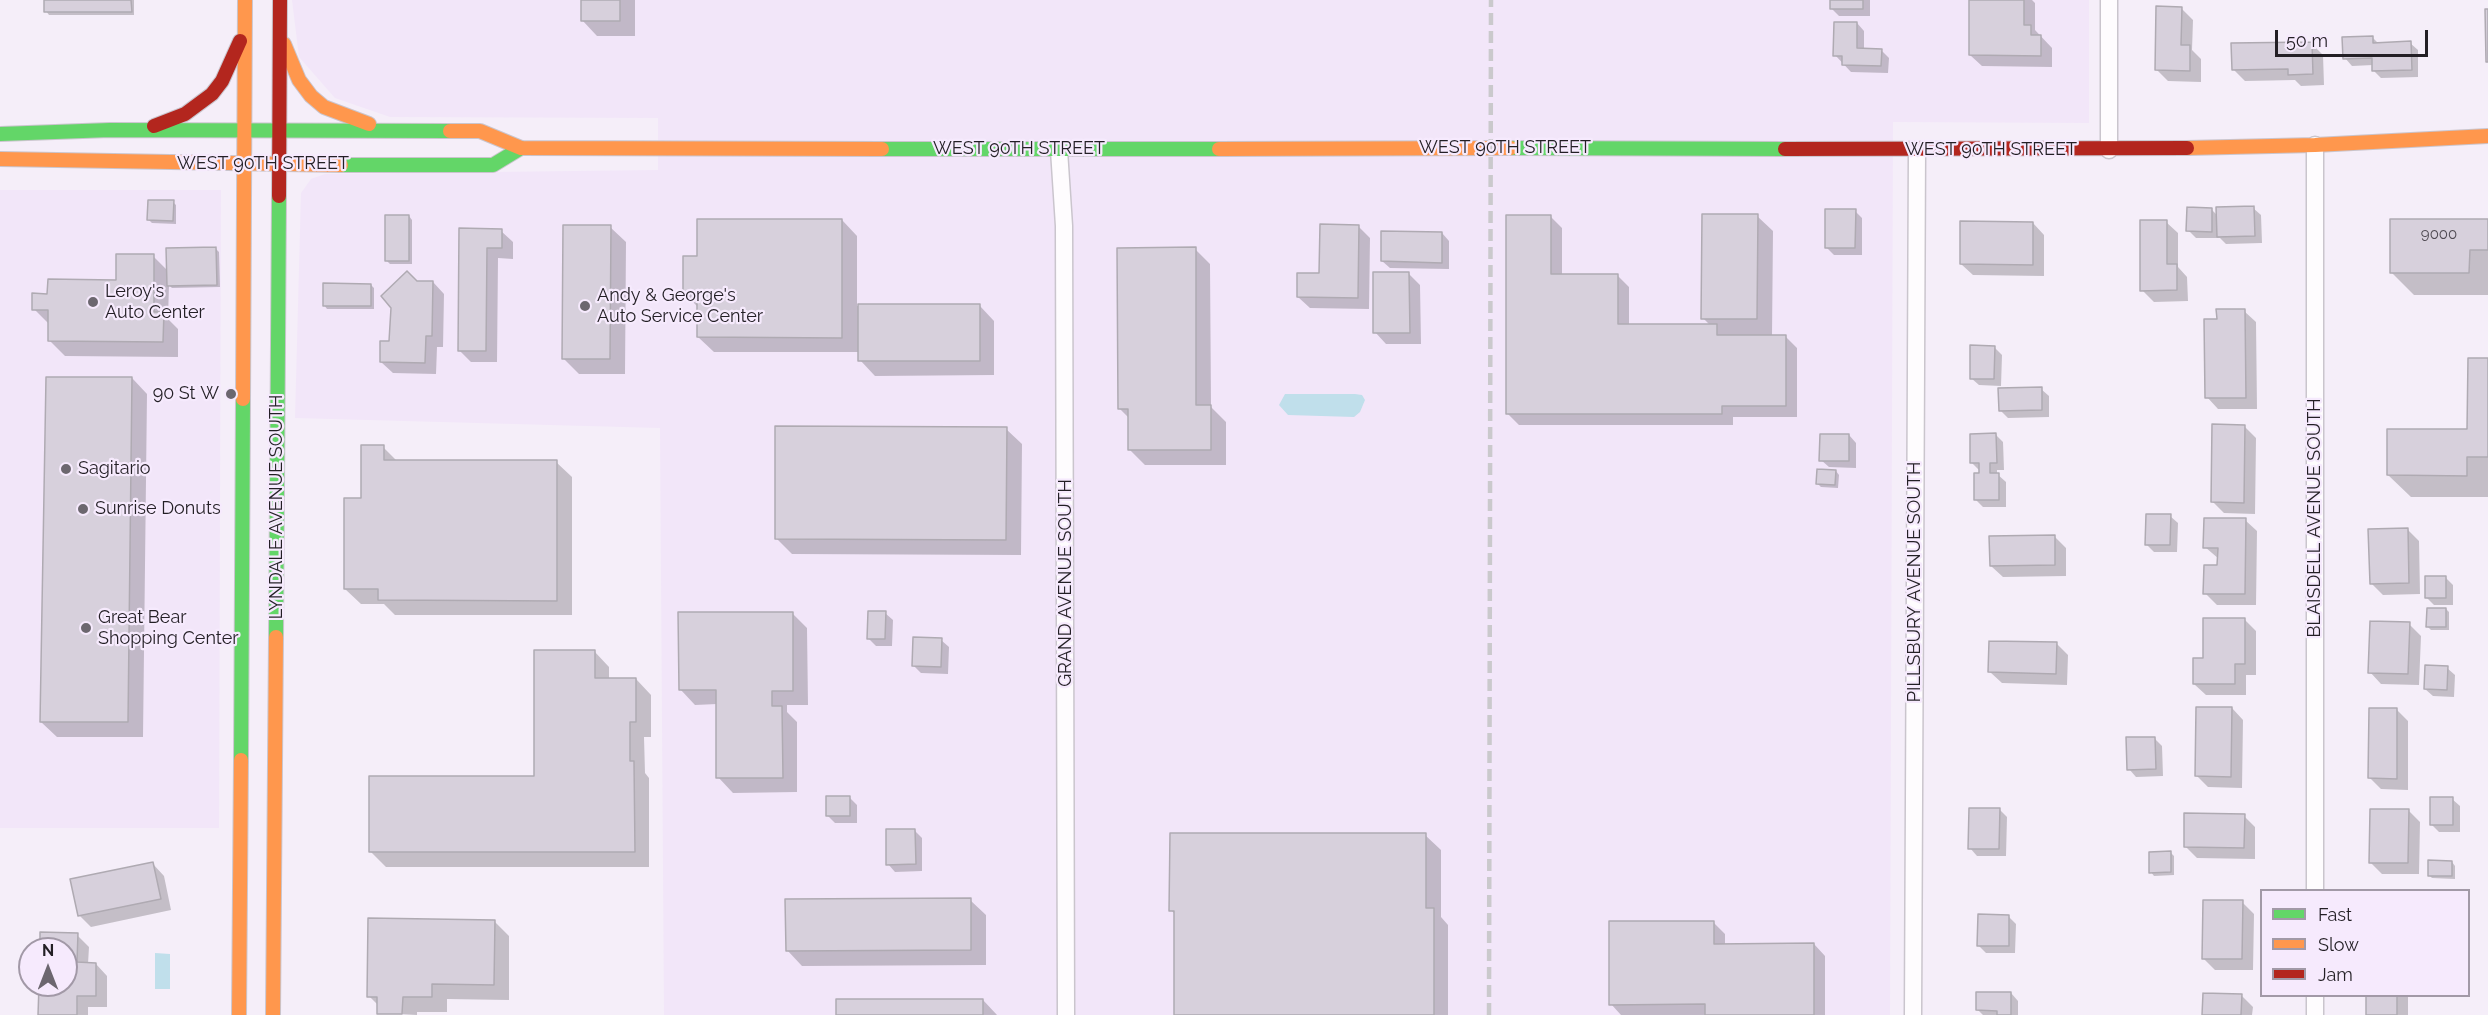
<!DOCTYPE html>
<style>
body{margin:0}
#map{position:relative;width:2488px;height:1015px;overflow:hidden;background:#f5eef9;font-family:Raleway,sans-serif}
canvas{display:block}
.legend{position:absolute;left:2260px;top:889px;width:210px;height:108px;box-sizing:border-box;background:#f6eafd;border:2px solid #a299a7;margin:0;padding:8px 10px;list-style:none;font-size:18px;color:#231f25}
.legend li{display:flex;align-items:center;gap:12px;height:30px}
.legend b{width:30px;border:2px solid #a299a7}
.north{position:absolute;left:18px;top:937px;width:60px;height:60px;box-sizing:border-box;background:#f6eafd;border:2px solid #a299a7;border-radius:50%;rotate:0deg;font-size:16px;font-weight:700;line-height:24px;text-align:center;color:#231f25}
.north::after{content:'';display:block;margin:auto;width:21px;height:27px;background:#6c676f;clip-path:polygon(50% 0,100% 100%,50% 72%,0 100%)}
.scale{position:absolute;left:2275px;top:30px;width:153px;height:27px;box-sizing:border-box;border:3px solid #231f25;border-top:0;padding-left:8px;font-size:18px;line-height:21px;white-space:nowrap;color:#231f25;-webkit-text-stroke:4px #f6eafd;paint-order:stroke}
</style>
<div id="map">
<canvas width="2488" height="1015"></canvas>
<ul class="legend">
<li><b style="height:8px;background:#63d668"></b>Fast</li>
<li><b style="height:8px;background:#ff974d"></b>Slow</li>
<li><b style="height:8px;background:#b3261e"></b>Jam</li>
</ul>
<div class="north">N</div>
<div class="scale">50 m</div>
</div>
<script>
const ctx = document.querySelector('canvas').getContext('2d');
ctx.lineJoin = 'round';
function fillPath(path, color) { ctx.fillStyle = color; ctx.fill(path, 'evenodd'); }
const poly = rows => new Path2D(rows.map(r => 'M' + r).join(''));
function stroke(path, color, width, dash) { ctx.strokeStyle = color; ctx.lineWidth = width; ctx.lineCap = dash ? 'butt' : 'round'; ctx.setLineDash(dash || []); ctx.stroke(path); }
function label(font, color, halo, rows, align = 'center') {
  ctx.font = font + ' Raleway,sans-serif'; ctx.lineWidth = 4.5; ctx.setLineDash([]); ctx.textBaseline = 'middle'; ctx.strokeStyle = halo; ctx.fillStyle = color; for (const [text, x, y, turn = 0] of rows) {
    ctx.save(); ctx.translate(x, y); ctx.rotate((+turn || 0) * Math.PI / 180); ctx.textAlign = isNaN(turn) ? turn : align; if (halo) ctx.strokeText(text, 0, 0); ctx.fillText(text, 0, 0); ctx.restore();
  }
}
fillPath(poly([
 [292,0,2089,0,2089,123,1893,122,1890,1015,664,1015,660,428,295,418,301,193,311,179,325,174,658,170,658,118,390,117,335,98,299,57],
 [0,190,221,190,219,828,0,828]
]), '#f2e6f9');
fillPath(poly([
 [1285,394,1355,394,1362,395,1365,400,1360,412,1354,417,1288,415,1279,405],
 [155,953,170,954,170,989,155,989]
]), '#c0dfeb');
fillPath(poly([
 [45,0,134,0,134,15,49,15,46,11],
 [582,0,635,0,635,36,597,36,582,20],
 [1831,0,1870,0,1870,16,1839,16,1831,8],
 [1970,0,2032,0,2035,3,2035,30,2052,48,2052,67,1982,66,1970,55],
 [2181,8,2193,20,2192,50,2201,59,2201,82,2168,81,2157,70],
 [1857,23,1864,31,1864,50,1881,50,1889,58,1888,73,1851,72,1835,55],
 [2372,37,2379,44,2410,43,2418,50,2418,77,2381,78,2374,71,2373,65,2352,66,2345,58],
 [2311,43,2323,55,2324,85,2301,86,2295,80,2245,81,2233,69],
 [173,202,176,205,176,224,152,223,149,220],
 [2253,208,2261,215,2262,243,2226,244,2220,238,2196,238,2188,230,2212,210,2217,215],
 [1855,211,1862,218,1862,255,1834,255,1826,247],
 [409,216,412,220,412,264,390,264,387,261],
 [1757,216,1773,231,1772,336,1785,336,1797,348,1797,417,1733,417,1733,425,1519,425,1508,414,1551,217,1562,228,1562,275,1617,275,1629,287,1629,325,1710,325,1703,318],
 [842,220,857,236,857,306,979,305,994,321,994,375,875,376,860,360,860,352,714,352,698,337,698,307,685,294,698,258],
 [2488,221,2488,295,2414,295,2391,272],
 [2166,222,2178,233,2178,267,2187,277,2188,301,2154,302,2142,290],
 [2033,223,2044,235,2044,276,1973,275,1961,264],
 [1358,226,1370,238,1369,309,1310,308,1298,297,1321,274],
 [610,227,626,242,625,374,579,374,563,358],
 [461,230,501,231,513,242,513,259,498,258,497,362,471,362,459,350],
 [1442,233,1449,241,1449,269,1390,268,1382,261],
 [216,249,219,252,220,287,172,288,169,285,168,319,178,329,178,357,65,356,49,340,50,325,34,309,49,295,118,281,153,256,168,271],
 [1195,249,1210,264,1211,407,1226,422,1226,465,1145,465,1130,450,1129,418,1119,408],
 [1409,274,1420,285,1421,344,1386,344,1375,332],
 [416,282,433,282,444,294,443,347,437,347,436,374,393,373,381,362],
 [371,285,374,288,374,309,327,309,324,305],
 [2244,311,2256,322,2257,409,2218,409,2207,397,2218,320],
 [1994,347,2002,355,2001,386,1979,385,1971,378],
 [2488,359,2488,497,2411,497,2388,475,2469,431],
 [132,378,147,394,143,737,57,737,41,722],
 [2041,389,2049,396,2049,417,2008,418,2001,411],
 [2244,426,2256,438,2255,514,2224,513,2213,502],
 [1006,429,1022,444,1021,555,792,554,776,538],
 [1849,435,1856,443,1856,468,1829,467,1821,460],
 [1996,435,2003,442,2004,470,1997,470,1997,474,2006,482,2006,507,1983,507,1976,500,1979,470,1972,463],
 [383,447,398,462,556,462,572,477,572,615,395,615,384,604,361,604,345,589,363,499],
 [1836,471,1839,475,1838,488,1821,487,1818,484],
 [2170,516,2178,523,2177,552,2154,552,2146,544],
 [2245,520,2257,531,2256,605,2217,605,2205,593,2219,567,2219,559,2205,547],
 [2407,529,2419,541,2420,594,2383,595,2371,583],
 [2054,536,2066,548,2066,576,2003,577,1991,566],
 [2446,578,2453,585,2453,605,2434,605,2426,597],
 [2446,609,2449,612,2449,630,2431,630,2428,627],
 [792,613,807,628,808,705,787,705,787,712,797,722,797,792,733,793,718,777,717,704,695,705,680,689],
 [885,613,893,620,892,646,876,646,868,638],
 [2244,619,2256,631,2256,675,2246,675,2246,695,2206,695,2194,684,2205,659],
 [2409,624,2421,636,2419,685,2381,684,2370,672],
 [941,640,949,647,948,674,921,673,914,666],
 [2057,644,2068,655,2067,685,2002,683,1990,672],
 [594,651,609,667,609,680,636,679,651,695,651,737,644,737,645,773,649,778,649,867,386,867,371,852,536,777],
 [2447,668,2455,675,2454,697,2433,696,2425,689],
 [2232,708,2243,720,2242,788,2208,787,2197,776],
 [2397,710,2408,721,2408,790,2381,789,2370,778],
 [2154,738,2162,746,2163,776,2136,777,2129,769],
 [850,798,857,805,857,823,835,823,827,815],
 [2452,799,2460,806,2460,832,2439,832,2431,824],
 [1999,809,2007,817,2006,856,1977,856,1970,848],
 [2408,810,2420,822,2419,874,2382,874,2370,862],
 [2244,816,2255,827,2255,859,2197,858,2185,846],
 [914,830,922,838,922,871,895,872,888,864],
 [1425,835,1441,850,1441,917,1448,925,1448,1015,1176,1015,1176,915,1171,910],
 [2171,853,2174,856,2174,875,2154,876,2151,872],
 [2452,862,2455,866,2455,879,2432,878,2429,875],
 [153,864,164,876,171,910,91,927,79,915],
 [970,900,986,915,986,965,802,966,787,950],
 [2242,902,2254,914,2253,970,2215,970,2203,958],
 [2009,917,2016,924,2015,953,1986,953,1978,945],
 [494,921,509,936,509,1000,447,999,447,1012,417,1012,417,1015,379,1013,379,1006,369,996],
 [1713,922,1725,934,1725,945,1814,944,1825,956,1825,1015,1621,1015,1611,1004],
 [77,935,89,947,88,964,96,964,107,976,107,1007,88,1007,88,1015,40,1015,40,985,66,985,66,949,41,949],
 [2011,993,2018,1001,2018,1015,1983,1015,1978,1010],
 [2241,995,2253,1007,2252,1015,2204,1015],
 [2368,996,2408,996,2408,1015,2367,1015],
 [983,1000,997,1015,837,1015]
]), '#0003');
const building = poly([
 [44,0,131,0,132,12,44,12,44,0],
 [581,0,620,0,620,21,581,21,581,0],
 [1830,0,1863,0,1863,9,1830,9,1830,0],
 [1969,0,2024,0,2024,25,2031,25,2031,35,2041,35,2041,56,1969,55,1969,0],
 [2156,6,2182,7,2181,45,2190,45,2190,71,2155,70,2156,6],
 [2485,9,2488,9,2488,62,2486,62,2485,9],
 [1834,22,1857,22,1857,48,1882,49,1881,66,1842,65,1842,56,1833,56,1834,22],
 [2373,36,2373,43,2411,41,2412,70,2372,71,2372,58,2343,59,2342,37,2373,36],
 [2312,42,2313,74,2288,75,2288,69,2232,70,2231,43,2312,42],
 [148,200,174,200,173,221,147,220,148,200],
 [2254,206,2255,236,2217,237,2216,207,2254,206],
 [2187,207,2212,208,2212,232,2186,231,2187,207],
 [1825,209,1856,209,1855,248,1825,248,1825,209],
 [1702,214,1758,214,1757,319,1701,319,1702,214],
 [385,215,409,215,409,261,385,261,385,215],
 [1506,215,1551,215,1551,274,1618,274,1618,324,1717,324,1717,335,1786,335,1786,406,1722,406,1722,414,1506,414,1506,215],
 [697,219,842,219,842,338,697,337,697,294,683,294,683,256,697,256,697,219],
 [2390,219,2488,219,2488,250,2470,250,2469,273,2390,273,2390,219],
 [2140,220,2167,220,2167,264,2177,264,2177,290,2140,291,2140,220],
 [1960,221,2033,222,2033,265,1960,264,1960,221],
 [1320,224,1359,225,1358,298,1297,297,1297,273,1319,273,1320,224],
 [563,225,611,225,610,359,562,359,563,225],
 [459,228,502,229,502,248,487,248,486,351,458,351,459,228],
 [1381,231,1442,232,1442,263,1381,261,1381,231],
 [216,247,217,285,167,286,166,248,216,247],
 [1196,247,1196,405,1211,405,1211,450,1128,450,1128,409,1118,409,1117,248,1196,247],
 [116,254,154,254,154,312,164,312,163,342,48,341,48,310,32,310,32,293,47,294,48,279,116,280,116,254],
 [407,271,417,281,433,281,432,336,426,336,425,363,380,362,380,341,389,341,391,308,381,296,407,271],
 [1373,272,1409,272,1410,333,1373,333,1373,272],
 [323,283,371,284,371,306,323,306,323,283],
 [858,304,980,304,980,361,858,361,858,304],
 [2216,309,2245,309,2246,398,2205,398,2204,319,2217,319,2216,309],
 [1970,345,1995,346,1994,379,1970,379,1970,345],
 [2468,358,2488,358,2488,457,2467,457,2467,476,2387,475,2387,429,2467,429,2468,358],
 [46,377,132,377,128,722,40,722,46,377],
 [2042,387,2042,410,1999,411,1998,388,2042,387],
 [2212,424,2245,425,2244,503,2211,502,2212,424],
 [775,426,1007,427,1006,540,775,539,775,426],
 [1996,433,1997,463,1990,463,1990,473,1999,473,1999,500,1974,500,1974,473,1979,473,1979,463,1970,463,1970,434,1996,433],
 [1820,434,1849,434,1849,461,1819,461,1820,434],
 [361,445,384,445,384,460,557,460,557,601,378,600,378,589,344,589,344,498,361,498,361,445],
 [1817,469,1836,470,1835,485,1816,484,1817,469],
 [2146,514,2171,514,2170,545,2145,545,2146,514],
 [2204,518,2246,518,2245,594,2203,594,2204,565,2217,565,2218,548,2203,548,2204,518],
 [2408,528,2409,583,2370,584,2368,529,2408,528],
 [2055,535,2055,565,1990,566,1989,536,2055,535],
 [2425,576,2446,576,2446,598,2425,598,2425,576],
 [2427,608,2446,608,2446,627,2426,627,2427,608],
 [868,611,886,611,885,639,867,639,868,611],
 [678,612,793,612,793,691,772,691,772,706,782,706,783,778,716,778,716,690,679,690,678,612],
 [2203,618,2245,618,2245,664,2235,664,2235,684,2193,684,2193,658,2203,658,2203,618],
 [2370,621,2410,622,2408,674,2368,673,2370,621],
 [913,637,942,638,941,667,912,666,913,637],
 [1989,641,2057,642,2056,674,1988,672,1989,641],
 [534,650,595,650,595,678,636,678,636,722,630,722,630,761,634,761,635,852,369,852,369,776,534,776,534,650],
 [2425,665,2448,666,2447,690,2424,689,2425,665],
 [2196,707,2232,707,2231,777,2195,776,2196,707],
 [2369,708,2397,708,2397,779,2368,778,2369,708],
 [2126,737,2155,737,2156,769,2127,770,2126,737],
 [826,796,850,796,850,816,826,816,826,796],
 [2430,797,2453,797,2453,825,2430,825,2430,797],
 [1969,808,2000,808,1999,849,1968,849,1969,808],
 [2370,809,2409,809,2408,863,2369,863,2370,809],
 [2184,813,2245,814,2244,848,2184,847,2184,813],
 [886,829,915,829,916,864,886,865,886,829],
 [1170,833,1426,833,1426,908,1434,908,1434,1015,1174,1015,1174,911,1169,911,1170,833],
 [2171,851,2171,872,2149,873,2149,852,2171,851],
 [2428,860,2452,861,2452,876,2428,876,2428,860],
 [153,862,161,899,78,916,70,879,153,862],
 [971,898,971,950,786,951,785,899,971,898],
 [2203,900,2243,900,2242,959,2202,959,2203,900],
 [1978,914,2009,915,2009,946,1977,946,1978,914],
 [368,918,495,920,494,985,432,984,432,997,403,997,402,1014,377,1014,377,997,367,997,368,918],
 [1609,921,1714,921,1714,944,1814,943,1814,1015,1705,1015,1705,1004,1609,1005,1609,921],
 [40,932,78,933,77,962,96,963,96,996,77,996,77,1015,38,1015,39,985,66,985,66,949,40,949,40,932],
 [1976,992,2011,992,2011,1015,1997,1015,1997,1011,1976,1010,1976,992],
 [2203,993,2242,994,2241,1015,2202,1015,2203,993],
 [2366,996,2397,996,2397,1015,2366,1015,2366,996],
 [836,999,983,999,983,1015,836,1015,836,999]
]);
fillPath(building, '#d7d0dc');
stroke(building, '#afaab2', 1.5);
const street = poly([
 [2109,0,2109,150],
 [1059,150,1064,226,1066,1015],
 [2315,890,2315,145],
 [1913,1015,1917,150],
 [2315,1015,2315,996]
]);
const fast = poly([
 [0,134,110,130,450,131],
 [1511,148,1785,149],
 [882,149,1219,149],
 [341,165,493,165,521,148],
 [276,637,279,196],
 [241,760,243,399]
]);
const slow = poly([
 [284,44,299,80,311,96,324,107,369,124],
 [450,131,480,131,521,148,882,149],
 [2187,148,2315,145,2488,136],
 [1219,149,1511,148],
 [0,159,341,165],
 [243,399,245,0],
 [239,1015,241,760],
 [273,1015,276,637]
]);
const jam = poly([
 [154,126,185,114,212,94,222,81,240,41],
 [1785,149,2187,148],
 [279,196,280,0]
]);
stroke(street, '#cac5cd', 19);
stroke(fast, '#cac5cd', 16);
stroke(slow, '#cac5cd', 16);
stroke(jam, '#cac5cd', 16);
stroke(street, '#fefcfe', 16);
stroke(fast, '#63d668', 14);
stroke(slow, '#ff974d', 14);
stroke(jam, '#b3261e', 14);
stroke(poly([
 [1489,1015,1491,0]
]), '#cac9cc', 4.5, [12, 6]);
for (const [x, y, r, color] of [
 [93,302,6,"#6c676f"],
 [585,306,6,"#6c676f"],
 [231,394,6,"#6c676f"],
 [66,469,6,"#6c676f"],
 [83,509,6,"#6c676f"],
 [86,628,6,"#6c676f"]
]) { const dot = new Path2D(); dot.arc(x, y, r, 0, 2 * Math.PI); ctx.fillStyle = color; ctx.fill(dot); stroke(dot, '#f6eafd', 2); }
label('15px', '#504b53', null, [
 ["9000",2439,234]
]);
label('18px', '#231f25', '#f6eafd', [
 ["WEST 90TH STREET",1505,148],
 ["WEST 90TH STREET",1019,149],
 ["WEST 90TH STREET",1991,150],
 ["WEST 90TH STREET",263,164],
 ["LYNDALE AVENUE SOUTH",277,507,-90],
 ["BLAISDELL AVENUE SOUTH",2315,518,-90],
 ["PILLSBURY AVENUE SOUTH",1915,582,-90],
 ["GRAND AVENUE SOUTH",1066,583,-90]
]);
label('18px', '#231f25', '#f6eafd', [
 ["Leroy's",105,292],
 ["Auto Center",105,313],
 ["Andy & George's",597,296],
 ["Auto Service Center",597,317],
 ["90 St W",219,394,"right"],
 ["Sagitario",78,469],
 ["Sunrise Donuts",95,509],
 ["Great Bear",98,618],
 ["Shopping Center",98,639]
], 'left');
</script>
